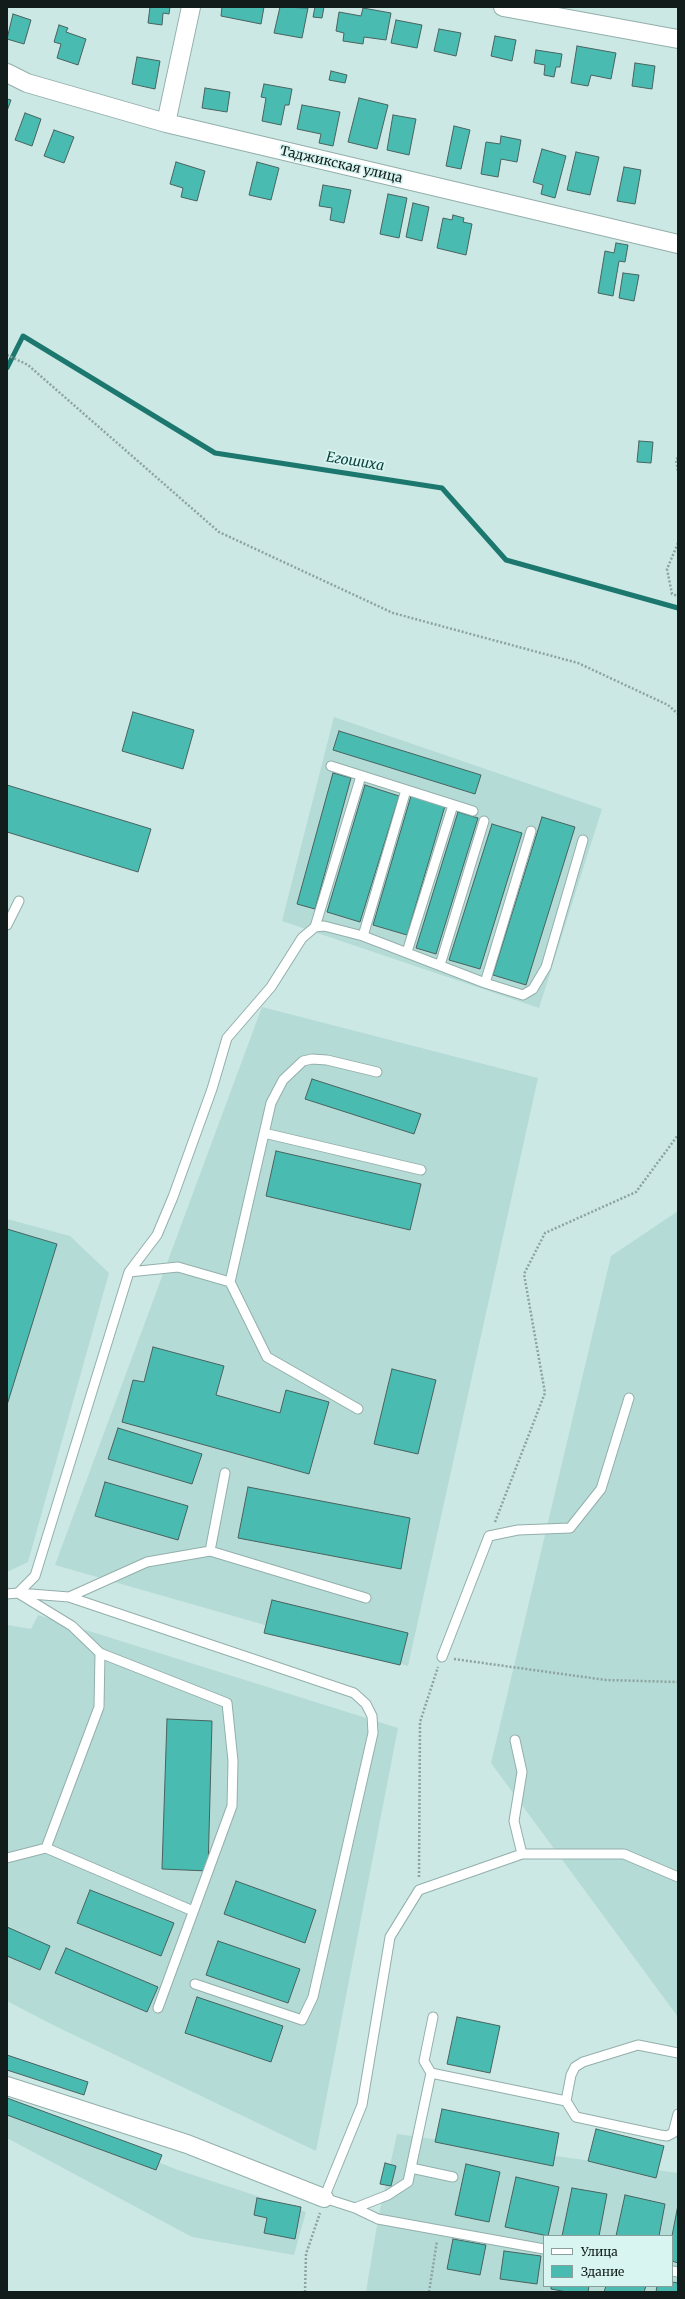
<!DOCTYPE html>
<meta charset="utf-8">
<style>
body{margin:0}
#map{position:relative;width:685px;height:2299px;overflow:hidden;background:#cbe8e4;font-family:Merriweather,serif}
canvas{display:block}
.frame{position:absolute;inset:0;border:8px solid #121d1b;pointer-events:none}
.legend{position:absolute;left:543px;top:2235px;width:130px;height:52px;box-sizing:border-box;background:#d8f5f1;border:1px solid #899f9b;margin:0;padding:5px 7px;list-style:none;font-size:12px;color:#121d1b}
.legend li{display:flex;align-items:center;gap:8px;height:20px}
.legend b{width:20px;border:1px solid #899f9b}
</style>
<div id="map">
<canvas width="685" height="2299"></canvas>
<div class="frame"></div>
<ul class="legend">
<li><b style="height:5px;background:#fff"></b>Улица</li>
<li><b style="height:11px;background:#49bbb0"></b>Здание</li>
</ul>
</div>
<script>
const ctx = document.querySelector('canvas').getContext('2d');
ctx.lineJoin = 'round';
function fillPath(path, color) { ctx.fillStyle = color; ctx.fill(path, 'evenodd'); }
const poly = rows => new Path2D(rows.map(r => 'M' + r).join(''));
function stroke(path, color, width, dash) { ctx.strokeStyle = color; ctx.lineWidth = width; ctx.lineCap = dash ? 'butt' : 'round'; ctx.setLineDash(dash || []); ctx.stroke(path); }
function label(font, color, halo, rows, align = 'center') {
  ctx.font = font + ' Merriweather,serif'; ctx.lineWidth = 3.5; ctx.setLineDash([]); ctx.textBaseline = 'middle'; ctx.strokeStyle = halo; ctx.fillStyle = color; for (const [text, x, y, turn = 0] of rows) {
    ctx.save(); ctx.translate(x, y); ctx.rotate((+turn || 0) * Math.PI / 180); ctx.textAlign = isNaN(turn) ? turn : align; if (halo) ctx.strokeText(text, 0, 0); ctx.fillText(text, 0, 0); ctx.restore();
  }
}
fillPath(poly([
 [334,717,602,809,539,1008,282,921],
 [262,1007,538,1078,408,1666,55,1565],
 [678,1211,678,2017,491,1763,611,1256],
 [7,1219,70,1236,109,1273,28,1562,7,1572],
 [38,1615,398,1728,316,2151,55,2026,7,2001,7,1625,31,1629],
 [7,2102,178,2170,306,2212,294,2255,192,2237,7,2138],
 [397,2134,678,2173,678,2292,366,2292,378,2219],
 [544,2236,672,2236,672,2286,544,2286]
]), '#b5dbd6');
stroke(poly([
 [7,368,23,336,215,453,442,488,506,560,678,608]
]), '#1c776e', 5);
const building = poly([
 [150,7,170,7,169,14,163,13,162,25,148,23,150,7],
 [222,7,264,7,261,24,221,16,222,7],
 [280,7,308,8,302,38,274,33,280,7],
 [315,7,324,7,322,18,313,17,315,7],
 [363,8,391,13,386,40,364,37,363,44,343,41,344,33,336,31,339,12,361,16,363,8],
 [13,14,31,20,24,44,7,39,13,14],
 [396,20,422,25,417,48,391,43,396,20],
 [59,25,68,28,66,32,86,39,78,65,57,58,61,44,54,42,59,25],
 [439,29,461,33,456,56,434,51,439,29],
 [495,36,516,40,512,61,491,56,495,36],
 [577,46,616,53,611,79,591,75,588,86,571,83,577,46],
 [536,50,562,54,560,67,556,67,554,77,544,75,545,65,534,63,536,50],
 [137,57,160,61,155,89,132,84,137,57],
 [635,63,655,66,652,89,632,86,635,63],
 [331,71,347,75,345,83,329,80,331,71],
 [264,84,292,89,289,105,285,105,281,125,262,121,266,98,261,97,264,84],
 [205,88,230,92,227,112,202,108,205,88],
 [359,98,388,105,377,149,348,142,359,98],
 [7,99,11,100,7,111,7,99],
 [302,105,340,112,333,146,319,143,321,134,297,129,302,105],
 [25,113,41,119,32,146,15,140,25,113],
 [393,115,416,119,409,155,387,150,393,115],
 [454,126,470,130,461,169,446,166,454,126],
 [54,130,74,137,64,163,44,156,54,130],
 [501,136,521,140,517,162,501,159,498,177,481,174,486,142,500,144,501,136],
 [542,149,566,156,555,198,541,194,543,185,533,182,542,149],
 [576,152,599,157,590,195,567,190,576,152],
 [176,162,205,171,197,201,181,197,183,188,170,184,176,162],
 [257,162,279,168,271,200,249,195,257,162],
 [624,167,641,170,635,204,617,201,624,167],
 [323,185,351,190,344,223,330,220,332,208,319,206,323,185],
 [388,194,407,198,399,238,380,234,388,194],
 [413,203,429,207,422,241,406,237,413,203],
 [453,215,464,218,463,222,472,224,466,255,437,248,443,218,452,220,453,215],
 [616,243,628,245,625,262,619,261,613,296,598,293,605,251,614,253,616,243],
 [623,273,639,275,634,301,619,298,623,273],
 [639,441,653,442,651,463,637,462,639,441],
 [133,712,194,730,183,769,122,751,133,712],
 [339,731,481,775,475,794,333,750,339,731],
 [333,773,351,778,315,909,297,904,333,773],
 [7,785,151,829,138,872,7,832,7,785],
 [365,785,399,796,360,922,327,912,365,785],
 [411,796,445,806,407,935,373,925,411,796],
 [458,812,478,818,436,954,416,948,458,812],
 [542,817,575,827,526,985,493,975,542,817],
 [492,824,522,833,480,969,449,960,492,824],
 [312,1079,421,1114,414,1134,305,1099,312,1079],
 [276,1151,421,1184,410,1230,266,1196,276,1151],
 [7,1229,57,1244,7,1405,7,1229],
 [153,1347,224,1366,216,1395,280,1413,286,1390,329,1402,309,1474,122,1422,133,1380,144,1382,153,1347],
 [392,1369,436,1380,418,1454,374,1444,392,1369],
 [118,1428,202,1454,192,1484,108,1459,118,1428],
 [105,1482,188,1506,178,1540,95,1516,105,1482],
 [248,1487,410,1518,401,1569,238,1538,248,1487],
 [272,1600,408,1633,400,1665,264,1633,272,1600],
 [167,1719,212,1721,208,1871,162,1869,167,1719],
 [236,1881,316,1910,305,1943,224,1914,236,1881],
 [90,1890,174,1923,161,1956,77,1923,90,1890],
 [7,1927,50,1946,40,1970,7,1956,7,1927],
 [218,1941,300,1969,288,2003,206,1975,218,1941],
 [66,1948,158,1987,147,2012,55,1973,66,1948],
 [197,1997,283,2026,271,2062,185,2033,197,1997],
 [457,2017,500,2026,490,2073,447,2064,457,2017],
 [7,2055,88,2082,84,2095,7,2070,7,2055],
 [7,2098,162,2155,156,2170,7,2115,7,2098],
 [442,2109,559,2133,553,2166,435,2142,442,2109],
 [596,2129,664,2146,656,2178,588,2161,596,2129],
 [385,2163,396,2166,391,2186,380,2184,385,2163],
 [466,2164,500,2172,489,2222,455,2215,466,2164],
 [516,2177,559,2187,548,2236,505,2227,516,2177],
 [572,2188,607,2194,599,2236,562,2236,572,2188],
 [625,2195,665,2204,659,2236,616,2236,625,2195],
 [257,2198,301,2207,295,2239,264,2233,267,2218,254,2215,257,2198],
 [678,2205,678,2263,672,2261,672,2236,678,2205],
 [453,2239,486,2245,480,2275,447,2269,453,2239],
 [504,2251,541,2256,537,2284,500,2279,504,2251],
 [672,2282,678,2283,678,2292,656,2292,657,2286,672,2286,672,2282],
 [551,2286,589,2286,588,2292,567,2292,551,2289,551,2286],
 [606,2286,646,2286,644,2292,604,2292,606,2286]
]);
fillPath(building, '#49bbb0');
stroke(building, '#496360', 1);
const service = poly([
 [331,766,473,811],
 [7,925,19,901],
 [315,927,361,776],
 [363,936,406,790],
 [407,952,453,805],
 [440,965,484,821],
 [485,983,531,831],
 [264,1133,421,1170],
 [129,1272,178,1267,230,1282,267,1357,358,1409],
 [230,1282,271,1103,283,1080,303,1061,312,1059,327,1060,377,1072],
 [210,1551,225,1473],
 [18,1593,35,1576,129,1272,157,1235,173,1197,212,1089,227,1038,271,987,302,938,315,927,324,926,363,936,485,983,523,995,533,989,546,967,583,840],
 [18,1593,72,1626,100,1653,227,1703,233,1761,232,1806,158,2008],
 [7,1594,18,1593,69,1597,147,1562,210,1551,366,1598],
 [69,1597,354,1693,366,1704,372,1716,373,1733,313,1997,302,2020,195,1984],
 [442,1657,489,1536,518,1530,570,1528,601,1489,629,1398],
 [515,1740,522,1772,514,1821,522,1854],
 [46,1848,193,1911],
 [7,1858,46,1848,99,1707,100,1653],
 [431,2073,424,2061,433,2017],
 [566,2101,571,2075,575,2067,583,2062,638,2045,678,2053],
 [411,2168,453,2177],
 [355,2208,388,2195,408,2182,431,2073,566,2101,576,2117,660,2135,667,2136,673,2133,678,2114],
 [544,2249,378,2219,355,2208,324,2198,362,2105,390,1937,419,1890,522,1854,624,1854,678,1877],
 [672,2271,678,2272]
]);
const minor = poly([
 [503,7,678,39],
 [7,73,27,83,166,123,678,244],
 [166,123,191,7],
 [7,2086,187,2144,324,2198]
]);
stroke(service, '#93afab', 11);
stroke(minor, '#93afab', 20);
stroke(poly([
 [7,355,28,365,219,532,393,613,578,663,668,705,678,714],
 [678,458,676,459,678,472],
 [678,543,667,569,672,594,678,596],
 [495,1522,545,1393,524,1274,545,1233,636,1192,678,1135],
 [454,1659,606,1680,678,1682],
 [419,1877,420,1722,438,1667],
 [305,2292,306,2254,320,2213],
 [429,2292,437,2241]
]), '#8ca39f', 2.5, [2, 2]);
stroke(service, '#fff', 9);
stroke(minor, '#fff', 18);
label('13px', '#121d1b', '#d8f5f1', [
 ["Таджикская улица",341,165,13]
]);
label('italic 14px', '#0a3f3a', '#d8f5f1', [
 ["Егошиха",355,462,9]
]);
</script>
